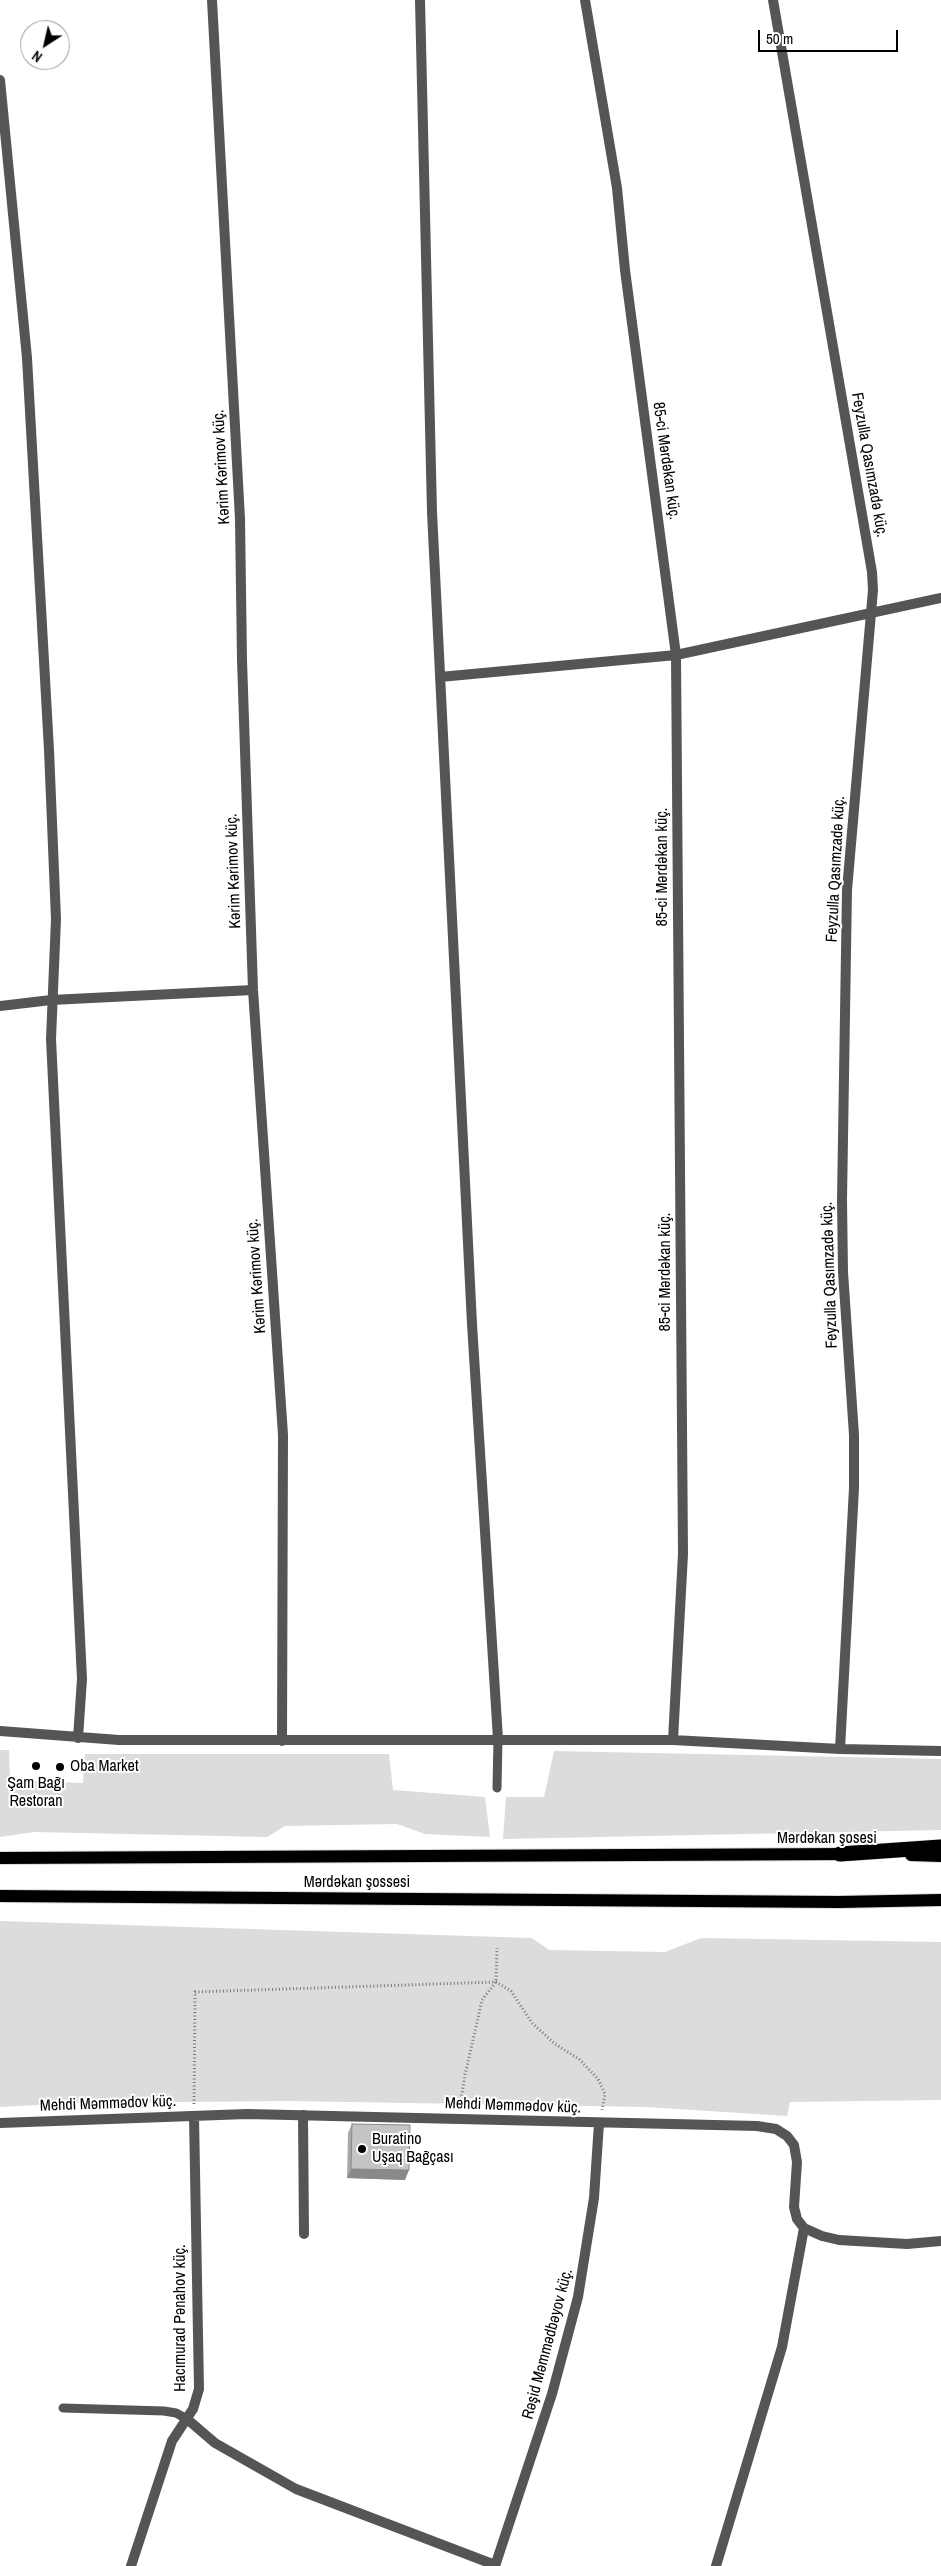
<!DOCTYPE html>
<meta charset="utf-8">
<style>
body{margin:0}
#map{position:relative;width:941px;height:2566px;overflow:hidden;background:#fff;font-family:"Archivo Narrow",sans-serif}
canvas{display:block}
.north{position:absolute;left:20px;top:20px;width:50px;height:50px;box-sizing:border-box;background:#fff;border:1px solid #999;border-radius:50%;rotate:215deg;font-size:14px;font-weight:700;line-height:20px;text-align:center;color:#000}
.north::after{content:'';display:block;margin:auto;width:18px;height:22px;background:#000;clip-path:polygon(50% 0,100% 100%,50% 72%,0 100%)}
.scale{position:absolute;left:758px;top:30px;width:140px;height:22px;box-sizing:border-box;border:2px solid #000;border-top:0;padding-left:6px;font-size:15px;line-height:18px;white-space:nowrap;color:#000;-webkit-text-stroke:4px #fff;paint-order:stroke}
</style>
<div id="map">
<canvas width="941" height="2566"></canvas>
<div class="north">N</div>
<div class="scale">50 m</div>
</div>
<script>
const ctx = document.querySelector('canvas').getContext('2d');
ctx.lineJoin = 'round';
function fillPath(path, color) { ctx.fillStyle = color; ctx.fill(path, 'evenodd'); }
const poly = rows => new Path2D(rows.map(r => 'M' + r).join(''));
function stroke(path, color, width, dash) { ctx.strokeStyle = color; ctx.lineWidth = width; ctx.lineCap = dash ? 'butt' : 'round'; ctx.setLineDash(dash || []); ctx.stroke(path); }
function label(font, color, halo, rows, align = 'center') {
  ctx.font = font + ' "Archivo Narrow",sans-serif'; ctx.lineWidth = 4; ctx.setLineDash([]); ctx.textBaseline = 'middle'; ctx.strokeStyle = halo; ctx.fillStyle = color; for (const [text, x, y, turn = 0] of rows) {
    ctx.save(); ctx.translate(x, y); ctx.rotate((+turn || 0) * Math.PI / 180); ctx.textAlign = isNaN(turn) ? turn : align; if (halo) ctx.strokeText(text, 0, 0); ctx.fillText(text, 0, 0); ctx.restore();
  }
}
fillPath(poly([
 [0,1750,9,1750,10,1780,83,1783,85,1754,389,1754,393,1790,485,1797,490,1837,425,1834,397,1824,285,1826,267,1837,34,1832,0,1837],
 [554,1751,941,1759,941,1830,503,1839,506,1797,544,1797],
 [0,1921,532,1938,549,1950,665,1952,701,1938,941,1942,941,2100,790,2102,787,2116,646,2107,288,2101,78,2103,0,2107]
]), '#dcdcdc');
const primary = poly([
 [911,1855,941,1856],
 [0,1858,849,1854],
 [0,1896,839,1902,941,1900]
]);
const highway = poly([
 [840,1854,941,1847]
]);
stroke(primary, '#dbdbdb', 14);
stroke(highway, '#dbdbdb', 16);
stroke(poly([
 [194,2104,195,1992,496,1982,511,1991,532,2023,555,2044,579,2059,598,2079,605,2094,602,2110],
 [460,2106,465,2075,482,2000,496,1982,497,1948]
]), '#777', 3, [1, 2.5]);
stroke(poly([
 [497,1788,498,1739],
 [63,2408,164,2411,176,2413,187,2419]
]), '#555', 9);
stroke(poly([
 [212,0,240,519,242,660,253,990,283,1435,282,1741],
 [420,0,432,512,472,1324,498,1739],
 [585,0,617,188,625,270,676,655,683,1554,673,1740],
 [773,0,872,572,873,590,847,890,842,1200,843,1272,854,1435,854,1488,840,1749],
 [0,80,27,358,49,750,56,919,51,1039,82,1679,78,1738],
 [440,677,676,655,941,598],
 [0,1006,51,1000,253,990],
 [0,1731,119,1740,673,1740,840,1749,941,1751],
 [303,2115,304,2234],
 [0,2123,247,2114,757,2126,776,2129,787,2136,794,2145,797,2162,794,2207,797,2219,804,2228,822,2236,839,2240,907,2244,941,2241],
 [187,2419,215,2443,296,2489,495,2565],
 [131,2566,172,2441,193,2409,199,2389,194,2116],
 [495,2566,552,2394,578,2297,594,2198,599,2123],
 [716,2566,782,2347,804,2228]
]), '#555', 10);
stroke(primary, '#000', 12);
stroke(highway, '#000', 15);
fillPath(poly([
 [352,2124,405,2180,347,2178,348,2133]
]), '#a9a9a9');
fillPath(poly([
 [351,2169,409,2170,405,2180,347,2178]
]), '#898989');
const building = poly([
 [352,2124,410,2125,409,2170,351,2169,352,2124]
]);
fillPath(building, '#c4c4c4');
stroke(building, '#898989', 1);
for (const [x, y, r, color] of [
 [36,1766,5,"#000"],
 [60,1767,5,"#000"],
 [362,2149,5,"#000"]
]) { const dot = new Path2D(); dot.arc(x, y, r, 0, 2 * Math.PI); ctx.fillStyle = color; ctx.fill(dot); stroke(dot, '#fff', 2); }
label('16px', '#000', '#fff', [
 ["85-ci Mərdəkan küç.",666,461,82],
 ["Feyzulla Qasımzadə küç.",869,465,80],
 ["Kərim Kərimov küç.",222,467,-93],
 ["85-ci Mərdəkan küç.",663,867,-90],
 ["Feyzulla Qasımzadə küç.",836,869,-87],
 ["Kərim Kərimov küç.",234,871,-92],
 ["85-ci Mərdəkan küç.",666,1272,-90],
 ["Feyzulla Qasımzadə küç.",830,1275,-92],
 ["Kərim Kərimov küç.",257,1276,-94],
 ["Mərdəkan şosesi",827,1839],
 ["Mərdəkan şossesi",357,1883],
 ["Mehdi Məmmədov küç.",108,2104,-2],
 ["Mehdi Məmmədov küç.",513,2106,2],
 ["Hacımurad Pənahov küç.",181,2318,-90],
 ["Rəşid Məmmədbəyov küç.",548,2344,-75]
]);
label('16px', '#000', '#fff', [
 ["Oba Market",70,1767],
 ["Şam Bağı",36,1784,"center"],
 ["Restoran",36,1802,"center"],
 ["Buratino",372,2140],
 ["Uşaq Bağçası",372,2158]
], 'left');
</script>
